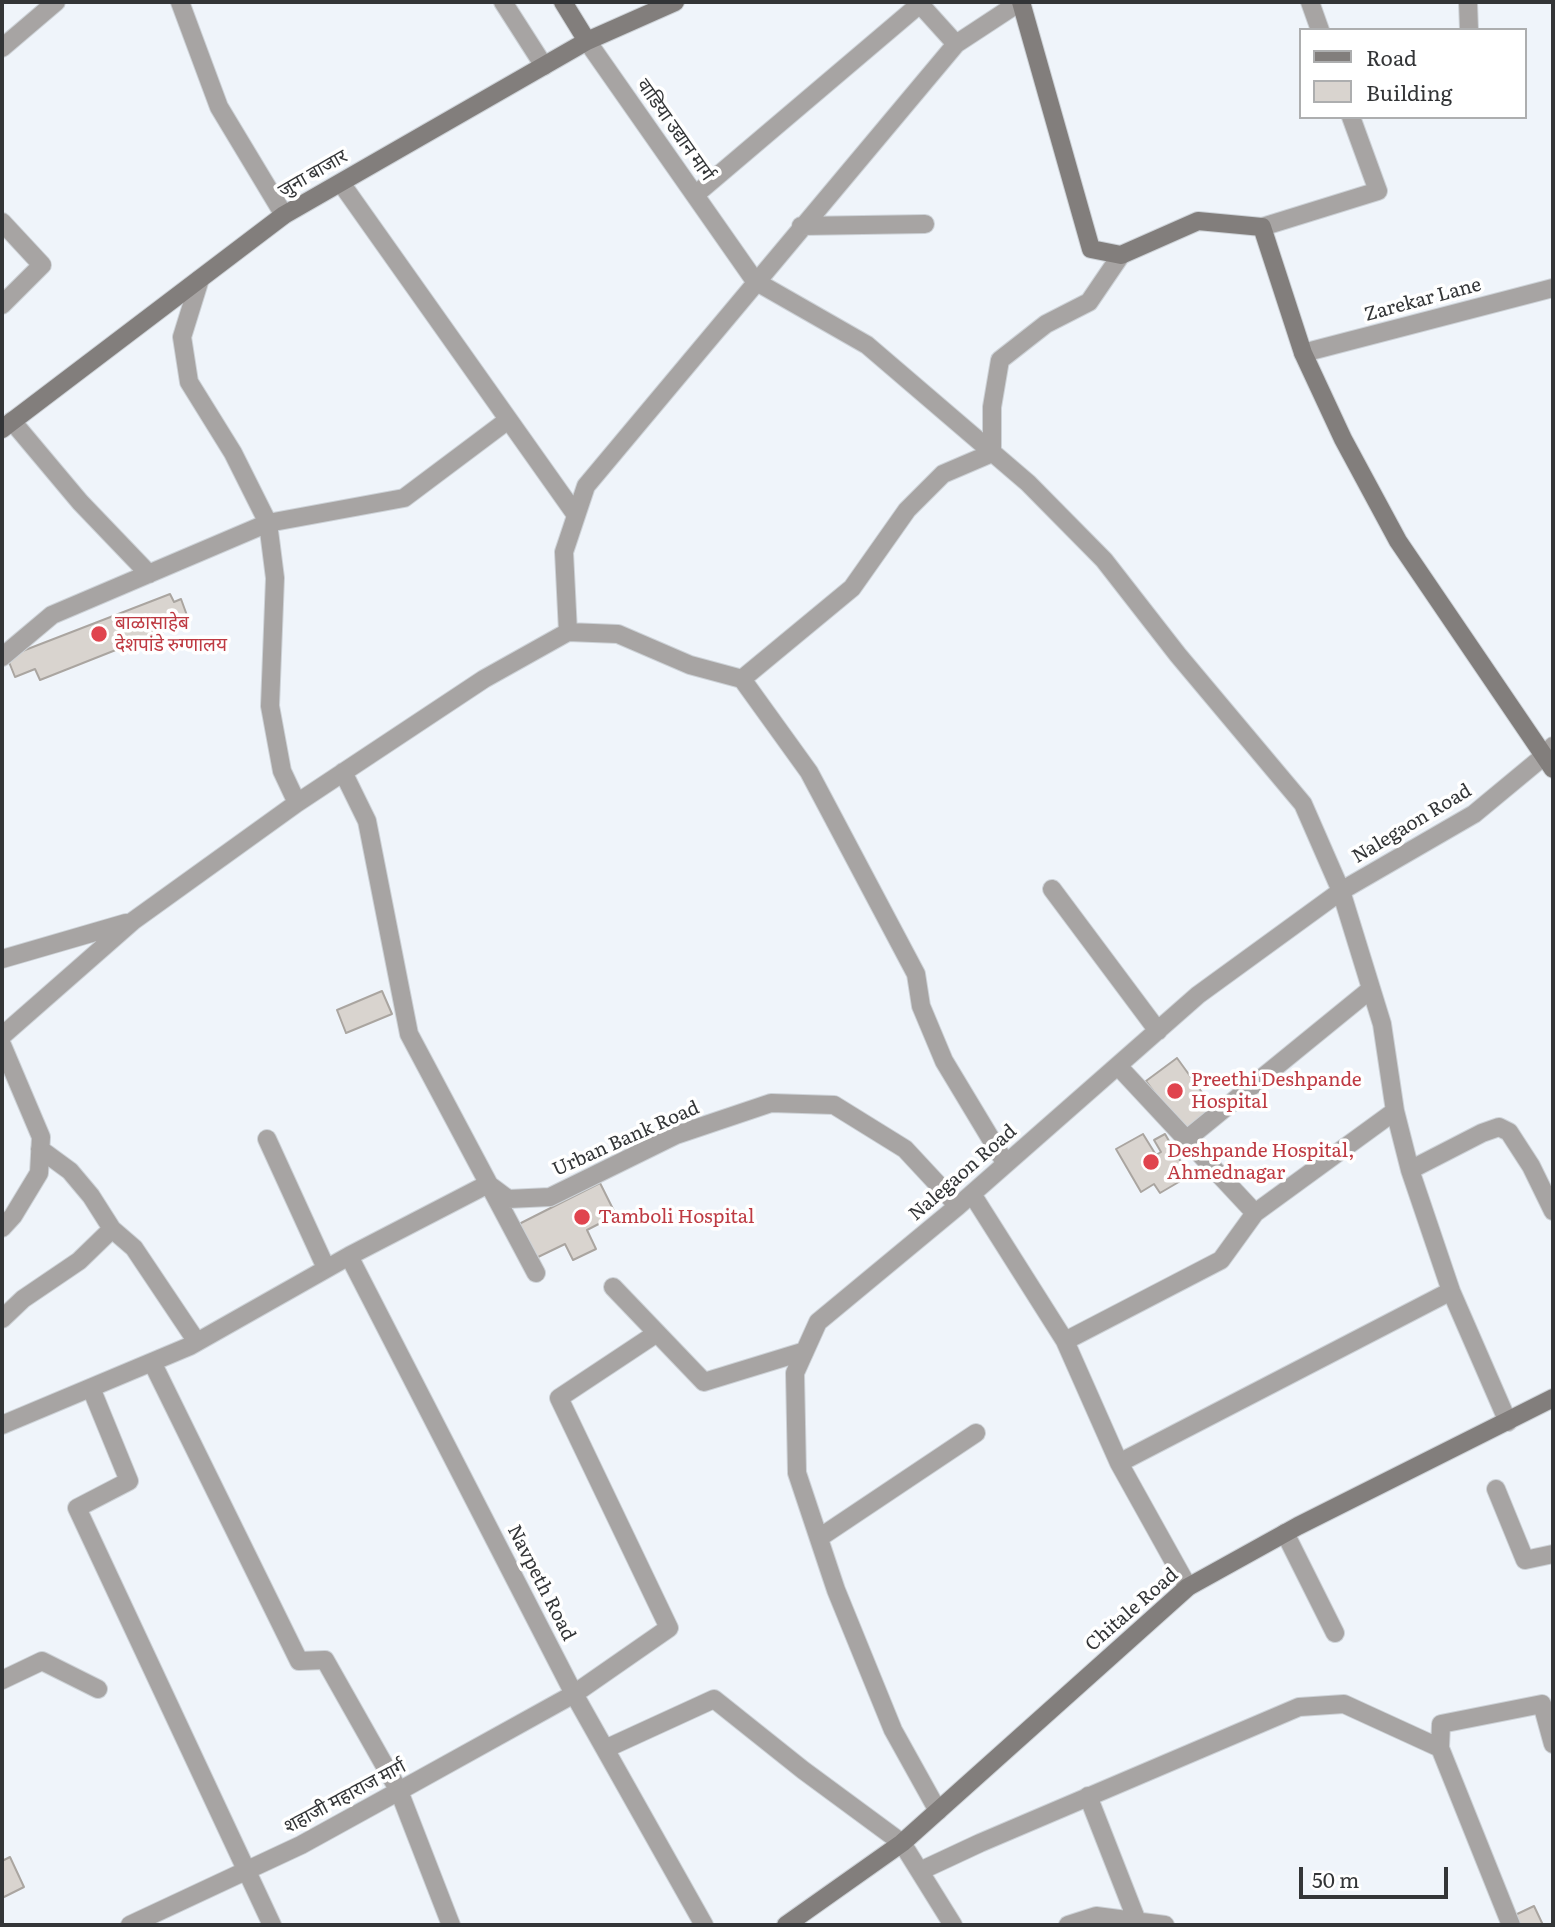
<!DOCTYPE html>
<meta charset="utf-8">
<style>
body{margin:0}
#map{position:relative;width:1555px;height:1927px;overflow:hidden;background:#eff4fa;font-family:Literata,serif}
canvas{display:block}
.frame{position:absolute;inset:0;border:4px solid #333537;pointer-events:none}
.legend{position:absolute;left:1299px;top:28px;width:228px;height:91px;box-sizing:border-box;background:#fff;border:2px solid #adaeaf;margin:0;padding:9px 12px;list-style:none;font-size:21px;color:#333537}
.legend li{display:flex;align-items:center;gap:14px;height:35px}
.legend b{width:35px;border:2px solid #adaeaf}
.scale{position:absolute;left:1299px;top:1867px;width:149px;height:32px;box-sizing:border-box;border:4px solid #333537;border-top:0;padding-left:9px;font-size:21px;line-height:24px;white-space:nowrap;color:#333537;-webkit-text-stroke:5px #fff;paint-order:stroke}
</style>
<div id="map">
<canvas width="1555" height="1927"></canvas>
<div class="frame"></div>
<ul class="legend">
<li><b style="height:9px;background:#827e7c"></b>Road</li>
<li><b style="height:19px;background:#d9d4cf"></b>Building</li>
</ul>
<div class="scale">50 m</div>
</div>
<script>
const ctx = document.querySelector('canvas').getContext('2d');
ctx.lineJoin = 'round';
function fillPath(path, color) { ctx.fillStyle = color; ctx.fill(path, 'evenodd'); }
const poly = rows => new Path2D(rows.map(r => 'M' + r).join(''));
function stroke(path, color, width, dash) { ctx.strokeStyle = color; ctx.lineWidth = width; ctx.lineCap = dash ? 'butt' : 'round'; ctx.setLineDash(dash || []); ctx.stroke(path); }
function label(font, color, halo, rows, align = 'center') {
  ctx.font = font + ' Literata,"Noto Sans Devanagari",serif'; ctx.lineWidth = 7; ctx.setLineDash([]); ctx.textBaseline = 'middle'; ctx.strokeStyle = halo; ctx.fillStyle = color; for (const [text, x, y, turn = 0] of rows) {
    ctx.save(); ctx.translate(x, y); ctx.rotate((+turn || 0) * Math.PI / 180); ctx.textAlign = isNaN(turn) ? turn : align; if (halo) ctx.strokeText(text, 0, 0); ctx.fillText(text, 0, 0); ctx.restore();
  }
}
const building = poly([
 [170,594,174,602,181,599,189,621,40,680,35,669,15,677,7,657,170,594],
 [382,991,392,1014,346,1033,337,1010,382,991],
 [1177,1058,1214,1109,1184,1132,1146,1081,1177,1058],
 [1143,1134,1156,1155,1161,1152,1154,1140,1165,1134,1189,1176,1160,1193,1154,1184,1141,1192,1116,1149,1143,1134],
 [600,1183,616,1215,587,1230,596,1249,573,1260,565,1244,536,1258,519,1224,600,1183],
 [10,1857,24,1887,2,1898,2,1861,10,1857],
 [1534,1906,1543,1925,1517,1925,1513,1916,1534,1906]
]);
fillPath(building, '#d9d4cf');
stroke(building, '#aaa5a0', 2);
const street = poly([
 [180,2,219,107,284,215],
 [503,2,544,66],
 [918,2,956,44],
 [1310,2,1320,30],
 [1468,2,1469,30],
 [587,41,755,281,867,345,1028,483,1104,560,1178,655,1303,804,1341,891,1382,1024,1395,1111,1410,1170,1451,1291,1508,1422],
 [2,48,56,2],
 [341,183,576,515],
 [695,195,920,4],
 [2,222,42,265,2,305],
 [801,226,925,224],
 [1262,227,1378,191,1351,117],
 [200,279,182,337,189,382,233,453,268,523,275,578,270,706,282,771,297,803],
 [1303,353,1553,288],
 [12,421,80,502,149,574],
 [992,453,992,407,1000,360,1046,324,1089,302,1121,255],
 [568,632,564,552,586,486,956,44,1020,2],
 [2,657,52,615,268,523,404,498,508,420],
 [742,679,809,772,916,974,921,1006,944,1061,1006,1164],
 [343,772,367,821,409,1034,536,1273],
 [1052,889,1158,1031],
 [2,959,126,923],
 [2,1036,133,921,297,803,484,679,568,632,618,634,690,665,742,679,852,588,907,510,943,474,992,453],
 [2,1045,41,1137,39,1173,13,1216,2,1228],
 [1118,1066,1255,1213],
 [267,1139,326,1268],
 [1187,1139,1371,989],
 [40,1149,70,1171,91,1196,112,1229,134,1248,197,1342],
 [1410,1170,1482,1133,1499,1127,1509,1132,1531,1166,1553,1211],
 [972,1194,1065,1341,1119,1463,1188,1587],
 [349,1256,574,1694,704,1925],
 [613,1287,704,1382,805,1351],
 [2,1319,23,1299,79,1261,112,1229],
 [1065,1341,1221,1260,1255,1213,1395,1111],
 [152,1362,299,1661,325,1660,399,1791,451,1925],
 [91,1388,129,1481,77,1508,272,1925],
 [2,1425,190,1346,349,1256,488,1184,508,1199,550,1197,676,1135,771,1103,834,1105,905,1149,958,1206],
 [1119,1463,1451,1291],
 [1496,1489,1525,1560,1553,1554],
 [1285,1533,1335,1633],
 [819,1538,976,1433],
 [2,1680,42,1661,98,1689],
 [1440,1748,1441,1724,1542,1704,1553,1744],
 [605,1749,714,1699,803,1770,902,1843,953,1925],
 [1088,1796,1137,1921],
 [938,1811,893,1730,836,1590,797,1473,795,1373,818,1322,958,1206,1198,995,1341,891,1474,814,1544,756,1553,746],
 [920,1871,980,1843,1299,1707,1344,1704,1440,1748,1511,1925],
 [130,1925,301,1845,399,1791,574,1694,669,1628,559,1398,657,1333],
 [1068,1925,1096,1916,1165,1925]
]);
const secondary = poly([
 [563,2,587,41],
 [1021,2,1091,249,1121,255,1198,221,1262,227,1303,353,1343,439,1398,541,1553,769],
 [2,429,284,215,587,41,675,2],
 [786,1925,902,1843,1188,1587,1298,1526,1553,1398]
]);
stroke(street, '#cdd2d7', 20);
stroke(secondary, '#cdd2d7', 20);
stroke(street, '#a7a4a3', 18);
stroke(secondary, '#827e7c', 18);
for (const [x, y, r, color] of [
 [99,634,9,"#e0444e"],
 [1175,1091,9,"#e0444e"],
 [1151,1162,9,"#e0444e"],
 [582,1217,9,"#e0444e"]
]) { const dot = new Path2D(); dot.arc(x, y, r, 0, 2 * Math.PI); ctx.fillStyle = color; ctx.fill(dot); stroke(dot, '#fff', 2.5); }
label('19px', '#333537', '#fff', [
 ["वाडिया उद्यान मार्ग",675,130,55],
 ["जुना बाजार",313,174,-30],
 ["Zarekar Lane",1423,300,-15],
 ["Nalegaon Road",1412,824,-31],
 ["Urban Bank Road",626,1139,-24],
 ["Nalegaon Road",963,1173,-41],
 ["Navpeth Road",541,1583,63],
 ["Chitale Road",1132,1610,-41],
 ["शहाजी महाराज मार्ग",345,1797,-28]
]);
label('19px', '#be3a42', '#fff', [
 ["बाळासाहेब",115,623],
 ["देशपांडे रुग्णालय",115,645],
 ["Preethi Deshpande",1191,1080],
 ["Hospital",1191,1102],
 ["Deshpande Hospital,",1167,1151],
 ["Ahmednagar",1167,1173],
 ["Tamboli Hospital",598,1217]
], 'left');
</script>
